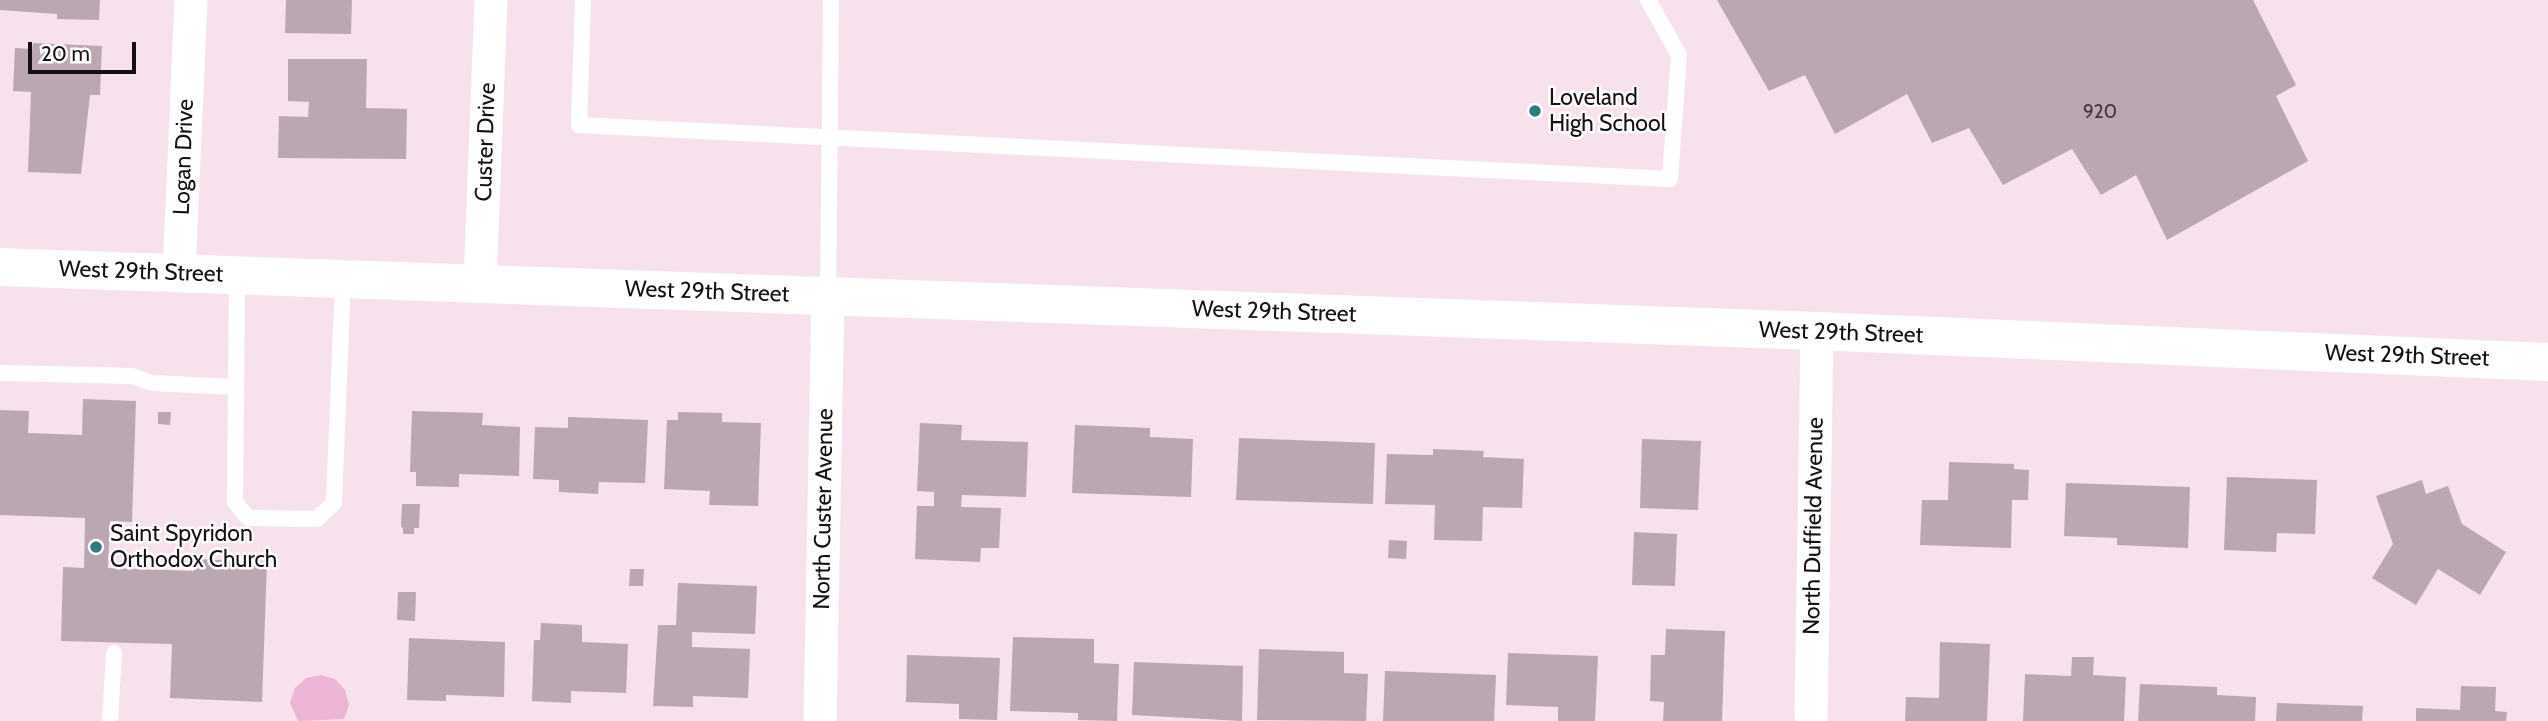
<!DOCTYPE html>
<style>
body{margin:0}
#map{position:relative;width:2548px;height:721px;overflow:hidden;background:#f6e1ed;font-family:Cabin,sans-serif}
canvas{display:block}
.scale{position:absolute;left:28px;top:42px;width:108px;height:32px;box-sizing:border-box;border:4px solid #160f13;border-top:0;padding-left:9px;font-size:21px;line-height:24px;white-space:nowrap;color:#160f13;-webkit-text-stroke:5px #fff;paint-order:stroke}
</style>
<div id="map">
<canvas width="2548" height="721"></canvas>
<div class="scale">20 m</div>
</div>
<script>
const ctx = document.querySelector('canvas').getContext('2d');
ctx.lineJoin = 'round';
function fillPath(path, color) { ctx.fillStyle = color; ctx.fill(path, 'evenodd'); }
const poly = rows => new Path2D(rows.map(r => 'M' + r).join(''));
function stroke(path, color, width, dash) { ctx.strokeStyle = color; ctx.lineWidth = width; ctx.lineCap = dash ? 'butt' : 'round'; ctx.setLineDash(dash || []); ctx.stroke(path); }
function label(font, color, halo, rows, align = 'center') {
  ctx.font = font + ' Cabin,sans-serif'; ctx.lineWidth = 5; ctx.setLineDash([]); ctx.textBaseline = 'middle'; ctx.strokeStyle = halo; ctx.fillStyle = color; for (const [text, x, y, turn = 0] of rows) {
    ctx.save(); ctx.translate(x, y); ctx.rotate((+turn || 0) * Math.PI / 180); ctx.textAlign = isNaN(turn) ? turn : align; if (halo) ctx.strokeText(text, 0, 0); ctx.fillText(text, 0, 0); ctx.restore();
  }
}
fillPath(poly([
 [321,675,335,679,345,690,349,705,344,719,298,721,290,703,295,688,306,678]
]), '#ecb4d5');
fillPath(poly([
 [0,0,100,0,99,20,57,19,57,14,0,10],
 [286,0,352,0,351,34,285,33],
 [1717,0,2253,0,2296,85,2276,96,2308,161,2167,240,2136,175,2101,195,2072,149,2003,185,1969,128,1932,143,1907,94,1835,134,1805,75,1769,91],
 [33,43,102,46,100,95,90,95,81,174,28,172,31,92,13,91,15,48,32,49],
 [288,59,367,59,366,108,407,109,406,159,278,158,279,116,308,117,309,102,288,101],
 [83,399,136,401,132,522,110,521,108,568,194,571,194,559,267,562,262,702,170,698,172,644,61,641,63,567,84,568,85,518,0,515,0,410,29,411,28,433,82,435],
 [412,411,483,413,482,425,520,427,519,476,459,474,459,487,416,486,416,472,410,472],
 [158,412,171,412,170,425,158,424],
 [678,412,722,413,722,422,761,423,758,506,709,505,710,491,664,489,667,420,678,420],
 [568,417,648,420,645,483,599,482,598,494,559,492,559,480,533,479,535,427,568,428],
 [920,423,962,425,961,440,1028,442,1026,497,962,495,961,507,1001,508,999,548,981,548,980,562,915,559,917,506,934,506,934,492,917,491],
 [1075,425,1150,428,1150,437,1193,439,1191,497,1072,493],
 [1239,438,1375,443,1373,504,1236,500],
 [1642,439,1701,441,1698,510,1640,508],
 [1433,449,1484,451,1483,457,1524,459,1522,508,1483,507,1482,541,1434,540,1435,505,1385,504,1387,454,1433,455],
 [1949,462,2014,464,2014,469,2029,470,2028,500,2012,500,2011,548,1920,545,1922,500,1948,500],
 [2227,477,2317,480,2315,534,2277,533,2276,552,2224,550],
 [2422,480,2426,494,2448,486,2462,524,2506,552,2480,595,2438,569,2416,605,2372,578,2393,544,2376,496],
 [2066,483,2190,487,2188,548,2117,545,2117,538,2064,536],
 [402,504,420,504,419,528,414,528,414,534,403,534,403,528,401,527],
 [1634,532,1677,534,1675,586,1632,585],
 [1389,540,1407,541,1406,559,1388,558],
 [630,569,644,569,643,586,629,586],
 [678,583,757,586,755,634,692,632,692,647,750,649,748,698,693,696,693,707,653,706,658,625,676,625],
 [398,592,416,592,415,621,397,620],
 [541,623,582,625,582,642,628,644,626,693,571,691,571,703,532,701,534,640,540,640],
 [1666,629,1725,631,1722,721,1663,721,1664,702,1650,701,1651,655,1665,655],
 [1013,637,1094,639,1094,663,1119,664,1117,721,1078,720,1078,713,1010,711],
 [409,638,505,642,504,697,446,695,446,701,407,700],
 [1940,642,1990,644,1987,721,1905,721,1906,697,1939,698],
 [1259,649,1344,652,1344,673,1368,674,1366,721,1257,720],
 [1508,653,1598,656,1595,721,1558,721,1558,707,1506,705],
 [907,655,1000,658,997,720,959,719,959,704,906,702],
 [2072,657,2094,657,2093,675,2126,677,2124,721,2023,721,2025,674,2071,676],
 [1134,662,1243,666,1242,721,1132,715],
 [1385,671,1496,675,1494,721,1383,721],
 [2140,684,2217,687,2217,695,2256,697,2255,721,2138,721],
 [2461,686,2496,687,2495,711,2507,712,2506,721,2416,721,2416,708,2460,710],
 [2277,703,2363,706,2362,721,2276,721]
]), '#baa7b2');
stroke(poly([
 [583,0,579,125,1670,179,1679,55,1648,0],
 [237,275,235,502,248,518,317,519,334,503,343,279],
 [828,296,831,0],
 [0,373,132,376,152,383,236,387],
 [110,721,114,653]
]), '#fff', 16);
stroke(poly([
 [179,273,191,0],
 [480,283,491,0],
 [820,721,828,296],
 [1811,721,1817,331]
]), '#fff', 33);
stroke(poly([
 [0,267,1817,331,2548,362]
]), '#fff', 38);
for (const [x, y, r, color] of [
 [1535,111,7,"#317a80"],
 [96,547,7,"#317a80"]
]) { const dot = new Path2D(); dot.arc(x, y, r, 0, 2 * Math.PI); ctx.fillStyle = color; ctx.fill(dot); stroke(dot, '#fff', 2.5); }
label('19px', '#3f353b', null, [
 ["920",2100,112]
]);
label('23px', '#160f13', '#fff', [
 ["Loveland",1549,98],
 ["High School",1549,124],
 ["Saint Spyridon",110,534],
 ["Orthodox Church",110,560]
], 'left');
label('23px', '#160f13', '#fff', [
 ["Custer Drive",486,142,-88],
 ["Logan Drive",184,157,-88],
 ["West 29th Street",141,272,2],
 ["West 29th Street",707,292,2],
 ["West 29th Street",1274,312,2],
 ["West 29th Street",1841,333,2],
 ["West 29th Street",2407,356,2],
 ["North Custer Avenue",824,509,-89],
 ["North Duffield Avenue",1814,526,-89]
]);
</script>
